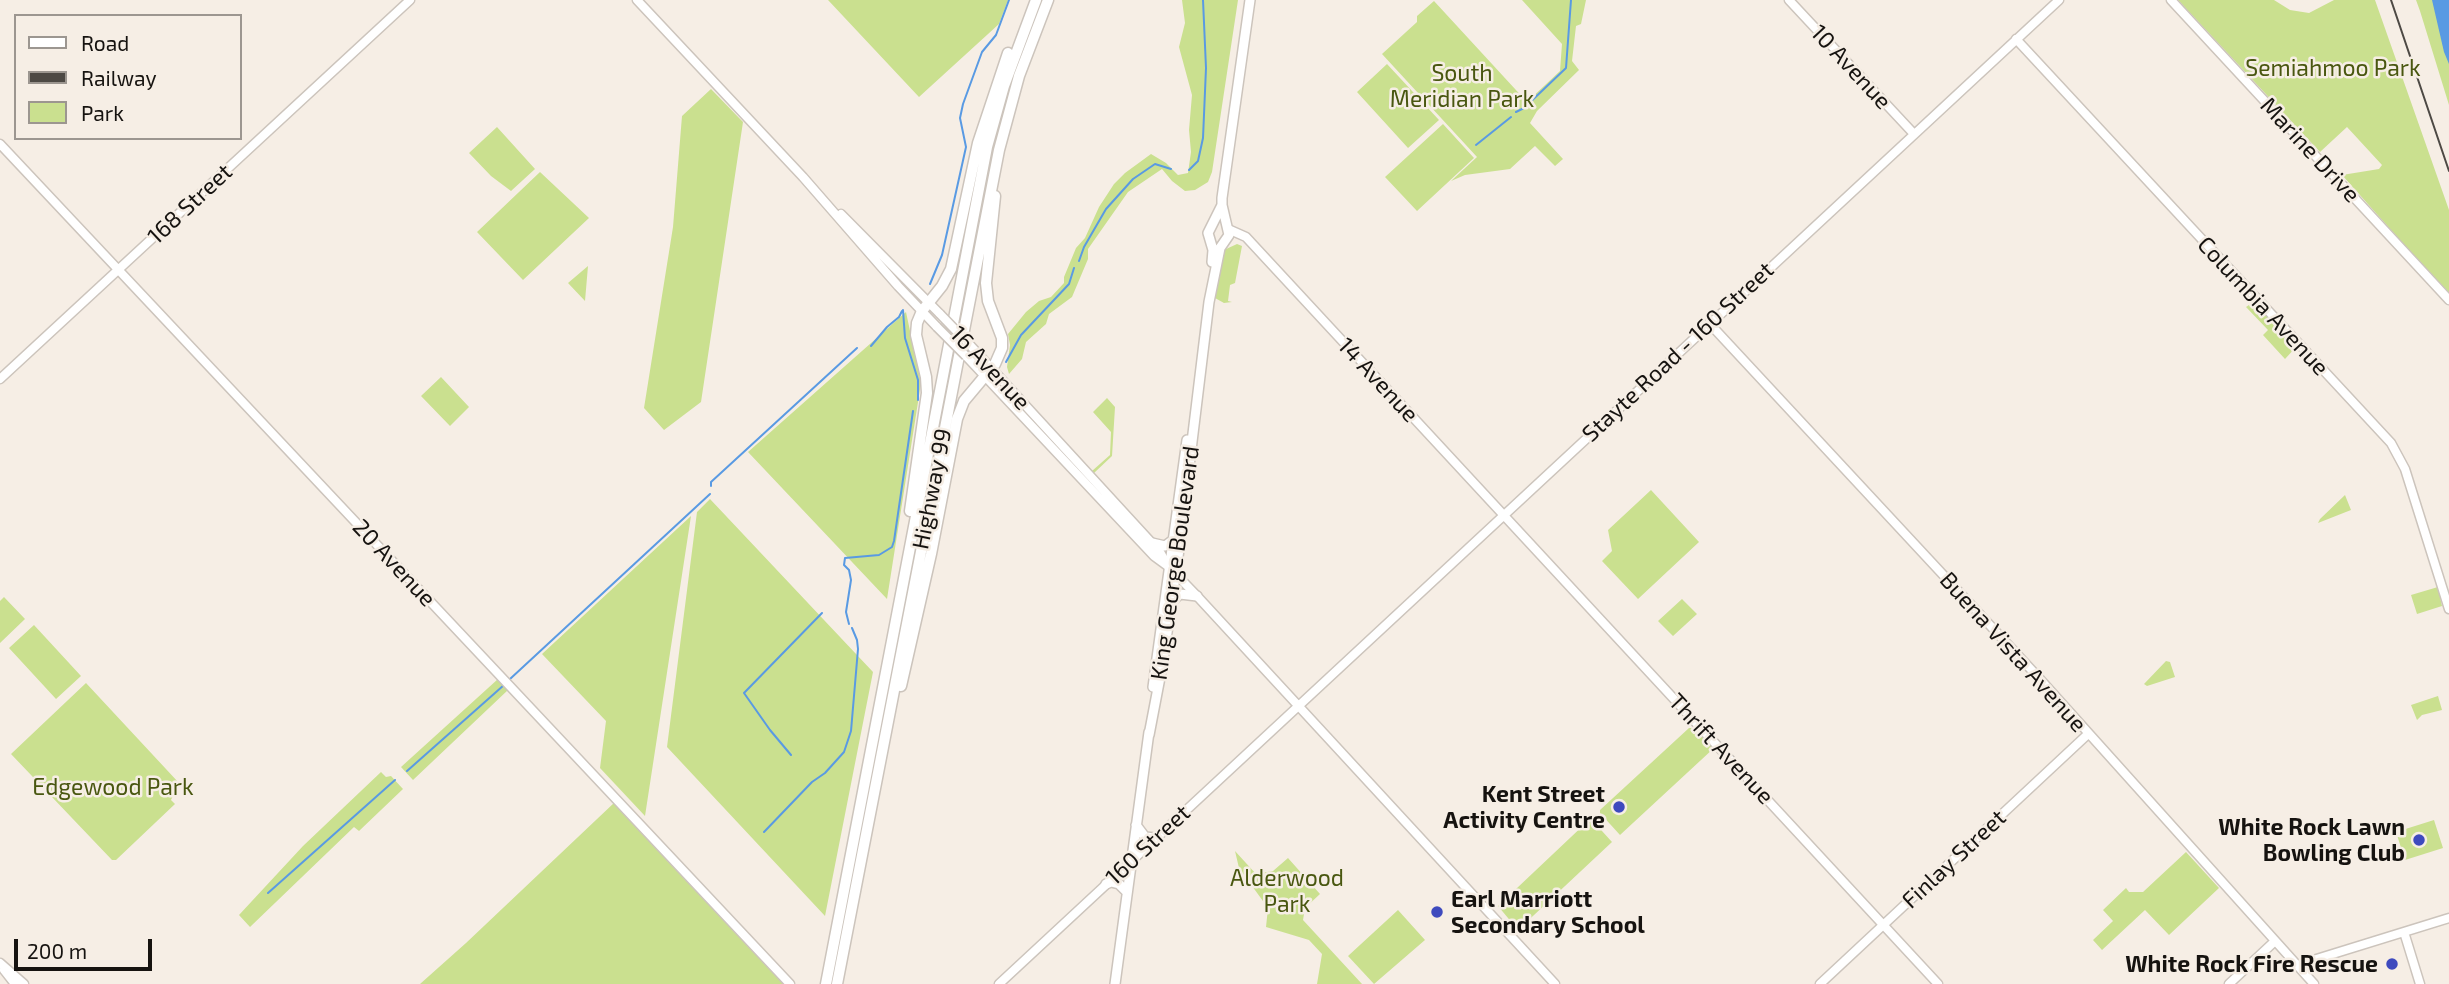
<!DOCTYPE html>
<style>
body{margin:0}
#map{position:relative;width:2449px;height:984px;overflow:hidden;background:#f6eee5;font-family:"Exo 2",sans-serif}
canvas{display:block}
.legend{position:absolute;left:14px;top:14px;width:228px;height:126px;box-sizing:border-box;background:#f6eee5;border:2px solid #9c9690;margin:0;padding:9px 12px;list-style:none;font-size:21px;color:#161310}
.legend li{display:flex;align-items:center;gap:14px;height:35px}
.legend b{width:35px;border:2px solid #9c9690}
.scale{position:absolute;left:14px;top:939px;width:138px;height:32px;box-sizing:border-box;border:4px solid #161310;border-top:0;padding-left:9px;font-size:21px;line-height:24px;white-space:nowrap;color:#161310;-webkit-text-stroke:5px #f6eee5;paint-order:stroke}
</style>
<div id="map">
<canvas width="2449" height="984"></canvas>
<ul class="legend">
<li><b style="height:9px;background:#fff"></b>Road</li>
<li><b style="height:9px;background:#4d4944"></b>Railway</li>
<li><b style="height:19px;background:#cae08f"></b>Park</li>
</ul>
<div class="scale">200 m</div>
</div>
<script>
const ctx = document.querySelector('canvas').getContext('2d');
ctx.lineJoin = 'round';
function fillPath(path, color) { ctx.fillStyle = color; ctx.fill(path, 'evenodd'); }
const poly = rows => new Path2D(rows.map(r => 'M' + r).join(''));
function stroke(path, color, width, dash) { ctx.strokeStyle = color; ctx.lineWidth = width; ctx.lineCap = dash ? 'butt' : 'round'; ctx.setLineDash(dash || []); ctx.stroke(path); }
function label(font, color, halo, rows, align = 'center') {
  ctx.font = font + ' "Exo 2",sans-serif'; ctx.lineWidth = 5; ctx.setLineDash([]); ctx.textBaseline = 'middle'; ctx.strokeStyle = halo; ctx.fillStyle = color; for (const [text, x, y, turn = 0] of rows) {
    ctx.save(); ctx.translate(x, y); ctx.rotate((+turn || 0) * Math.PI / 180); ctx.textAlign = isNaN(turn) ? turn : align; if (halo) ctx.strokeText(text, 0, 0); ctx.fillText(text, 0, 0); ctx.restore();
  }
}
fillPath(poly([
 [828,0,1008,0,999,24,919,97],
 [1182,0,1238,0,1212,172,1208,182,1195,190,1185,191,1172,181,1162,169,1128,192,1088,249,1088,259,1072,297,1049,314,1046,324,1026,342,1022,359,1009,374,1007,367,1010,345,1008,334,1026,312,1039,301,1051,297,1064,283,1064,277,1076,248,1085,238,1099,207,1114,184,1125,173,1151,154,1166,163,1178,175,1188,173,1191,152,1189,130,1192,95,1179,47,1185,23],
 [1522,0,1586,0,1581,24,1576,26,1572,61,1579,70,1537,111,1530,123,1563,159,1555,166,1535,146,1510,169,1465,175,1451,181,1477,157,1382,54,1417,22,1417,16,1434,1,1527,102,1560,71,1562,44],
 [2178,0,2274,0,2290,10,2309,13,2334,0,2375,0,2449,210,2449,295,2342,175,2379,169,2382,165,2347,127,2320,152],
 [2416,0,2449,0,2449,105,2420,11],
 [1387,64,1439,120,1408,148,1357,92],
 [711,89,743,122,701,402,664,430,644,408,673,227,682,116],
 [1443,124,1474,158,1417,211,1385,177],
 [497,127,535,169,511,191,491,176,469,153],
 [540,172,589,218,523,280,477,232],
 [1237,244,1242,246,1235,283,1230,285,1228,301,1232,302,1224,303,1215,298,1219,266,1224,250],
 [588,266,585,301,568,283],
 [2255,301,2297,346,2285,359,2263,335,2268,330,2246,307],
 [906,312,921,383,887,599,748,452],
 [441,377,469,407,450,426,421,396],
 [1107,398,1115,407,1112,456,1094,473,1092,471,1110,455,1111,432,1093,412],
 [1651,490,1699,542,1638,599,1602,561,1612,551,1608,530],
 [2345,495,2351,510,2318,523,2320,519],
 [710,499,873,672,825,916,667,747,697,512],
 [691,516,645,816,600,768,606,721,542,654],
 [2438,587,2442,606,2417,614,2411,595],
 [4,597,25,619,0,643,0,601],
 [1682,599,1697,614,1673,636,1658,621],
 [34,625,81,676,56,699,9,648],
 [2166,661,2170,662,2175,677,2147,686,2144,684],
 [498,679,508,690,413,780,401,767],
 [86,683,179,783,171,800,175,804,116,860,112,860,11,754],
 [2438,696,2442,710,2422,715,2417,720,2411,705],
 [1689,728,1694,728,1714,748,1620,835,1600,813,1600,810],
 [381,772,386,777,391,776,403,789,359,831,354,827,250,927,239,915,303,846],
 [615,802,784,984,420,984,466,943],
 [1589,820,1592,820,1612,842,1518,930,1498,906],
 [2434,820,2443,848,2405,860,2396,832],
 [1235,851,1256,874,1273,871,1288,858,1320,894,1305,908,1303,920,1362,984,1317,984,1322,954,1309,940,1266,927,1268,908,1239,868],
 [2186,852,2219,888,2169,935,2145,910,2102,950,2093,940,2113,921,2103,910,2126,888,2129,892,2143,892],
 [1398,910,1425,940,1374,984,1348,956]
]), '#cae08f');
fillPath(poly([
 [2432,0,2449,0,2449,64,2444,52]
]), '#599ae3');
stroke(poly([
 [1516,112,1524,108,1566,68,1571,0],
 [1476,145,1511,117],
 [1189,170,1198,161,1203,138,1206,68,1203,0],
 [1079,261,1084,247,1106,209,1133,179,1155,164,1171,169],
 [930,284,942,255,966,147,960,118,963,104,982,52,996,35,1009,0],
 [903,310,905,338,918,380,918,400],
 [871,346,887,327,899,317,902,311],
 [1006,362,1021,335,1069,284,1074,268],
 [711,486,711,482,857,348],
 [849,624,846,612,851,580,849,570,844,565,845,558,879,555,892,547,894,541,913,411],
 [510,679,710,494],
 [791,755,770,730,744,693,822,613],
 [407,771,504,685],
 [764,832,812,782,825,773,844,752,851,731,858,649,857,640,852,628],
 [268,893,395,780]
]), '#599ae3', 2);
const secondary = poly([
 [637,0,803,177,898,286,937,327],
 [1789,0,1914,134],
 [2171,0,2449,300],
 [2016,39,2391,443,2405,469,2449,609],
 [0,144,790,984],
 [841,214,940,314],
 [1228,229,1246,237,1938,984],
 [1709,323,2039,678,2314,984],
 [969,344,1160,552,1165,561],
 [966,356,1154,556,1169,567,1197,596,1555,984],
 [0,379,410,0],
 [2404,932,2420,984],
 [0,963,24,984],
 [2297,965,2449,918],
 [4,970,15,984],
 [999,984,2059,0],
 [1820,984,2088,734],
 [2229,984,2275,941]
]);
const primary = poly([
 [1212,262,1213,250,1208,233,1222,205],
 [1152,543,1165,546,1173,540],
 [1172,601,1180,594,1197,596],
 [1153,687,1187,440],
 [1149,735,1162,667,1178,557,1209,302,1220,248,1229,235,1222,205,1222,198,1250,0],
 [1136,825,1145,837,1156,838],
 [1106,884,1111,882,1119,884,1127,892],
 [1115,984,1149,732]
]);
const highway = poly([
 [910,511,927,393,926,377,916,335,917,323,922,311,942,286,951,269,978,143,1008,53],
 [901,686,931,554,957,419,964,401,995,364,1002,348,1002,338,988,301,986,283,995,196],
 [826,984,987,147,1004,86,1036,0],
 [837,984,999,150,1019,76,1048,0]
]);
stroke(secondary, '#ccc4bc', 11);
stroke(primary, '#ccc4bc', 12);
stroke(highway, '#ccc4bc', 13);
stroke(secondary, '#fff', 8);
stroke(primary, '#fff', 9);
stroke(highway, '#fff', 10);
stroke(poly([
 [2391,0,2449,171]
]), '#4d4944', 2);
const secondaryBridge = poly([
 [940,314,969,344],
 [937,327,966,356]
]);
stroke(secondaryBridge, '#ccc4bc', 11, []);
stroke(secondaryBridge, '#fff', 8);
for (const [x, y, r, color] of [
 [1619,807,7,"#3e4abe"],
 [2419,840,7,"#3e4abe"],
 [1437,912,7,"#3e4abe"],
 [2392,964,7,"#3e4abe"]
]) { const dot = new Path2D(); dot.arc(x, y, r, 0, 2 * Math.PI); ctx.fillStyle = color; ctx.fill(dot); stroke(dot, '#f6eee5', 2.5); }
label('23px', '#161310', '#f6eee5', [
 ["10 Avenue",1851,67,47],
 ["Marine Drive",2310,150,47],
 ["168 Street",190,204,-43],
 ["Columbia Avenue",2263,306,47],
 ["Stayte Road - 160 Street",1678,352,-43],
 ["16 Avenue",990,368,47],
 ["14 Avenue",1378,380,47],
 ["Highway 99",932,489,-79],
 ["20 Avenue",394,563,47],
 ["King George Boulevard",1175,563,-82],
 ["Buena Vista Avenue",2013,652,48],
 ["Thrift Avenue",1721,749,47],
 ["160 Street",1148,845,-43],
 ["Finlay Street",1954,859,-43]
]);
label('23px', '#495710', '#f6eee5', [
 ["Semiahmoo Park",2333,68],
 ["South",1462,73],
 ["Meridian Park",1462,99],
 ["Edgewood Park",113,787],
 ["Alderwood",1287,878],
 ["Park",1287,904]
]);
label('bold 23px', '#161310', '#f6eee5', [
 ["Kent Street",1605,794],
 ["Activity Centre",1605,820],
 ["White Rock Lawn",2405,827],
 ["Bowling Club",2405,853],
 ["Earl Marriott",1451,899,"left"],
 ["Secondary School",1451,925,"left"],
 ["White Rock Fire Rescue",2378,964]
], 'right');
</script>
